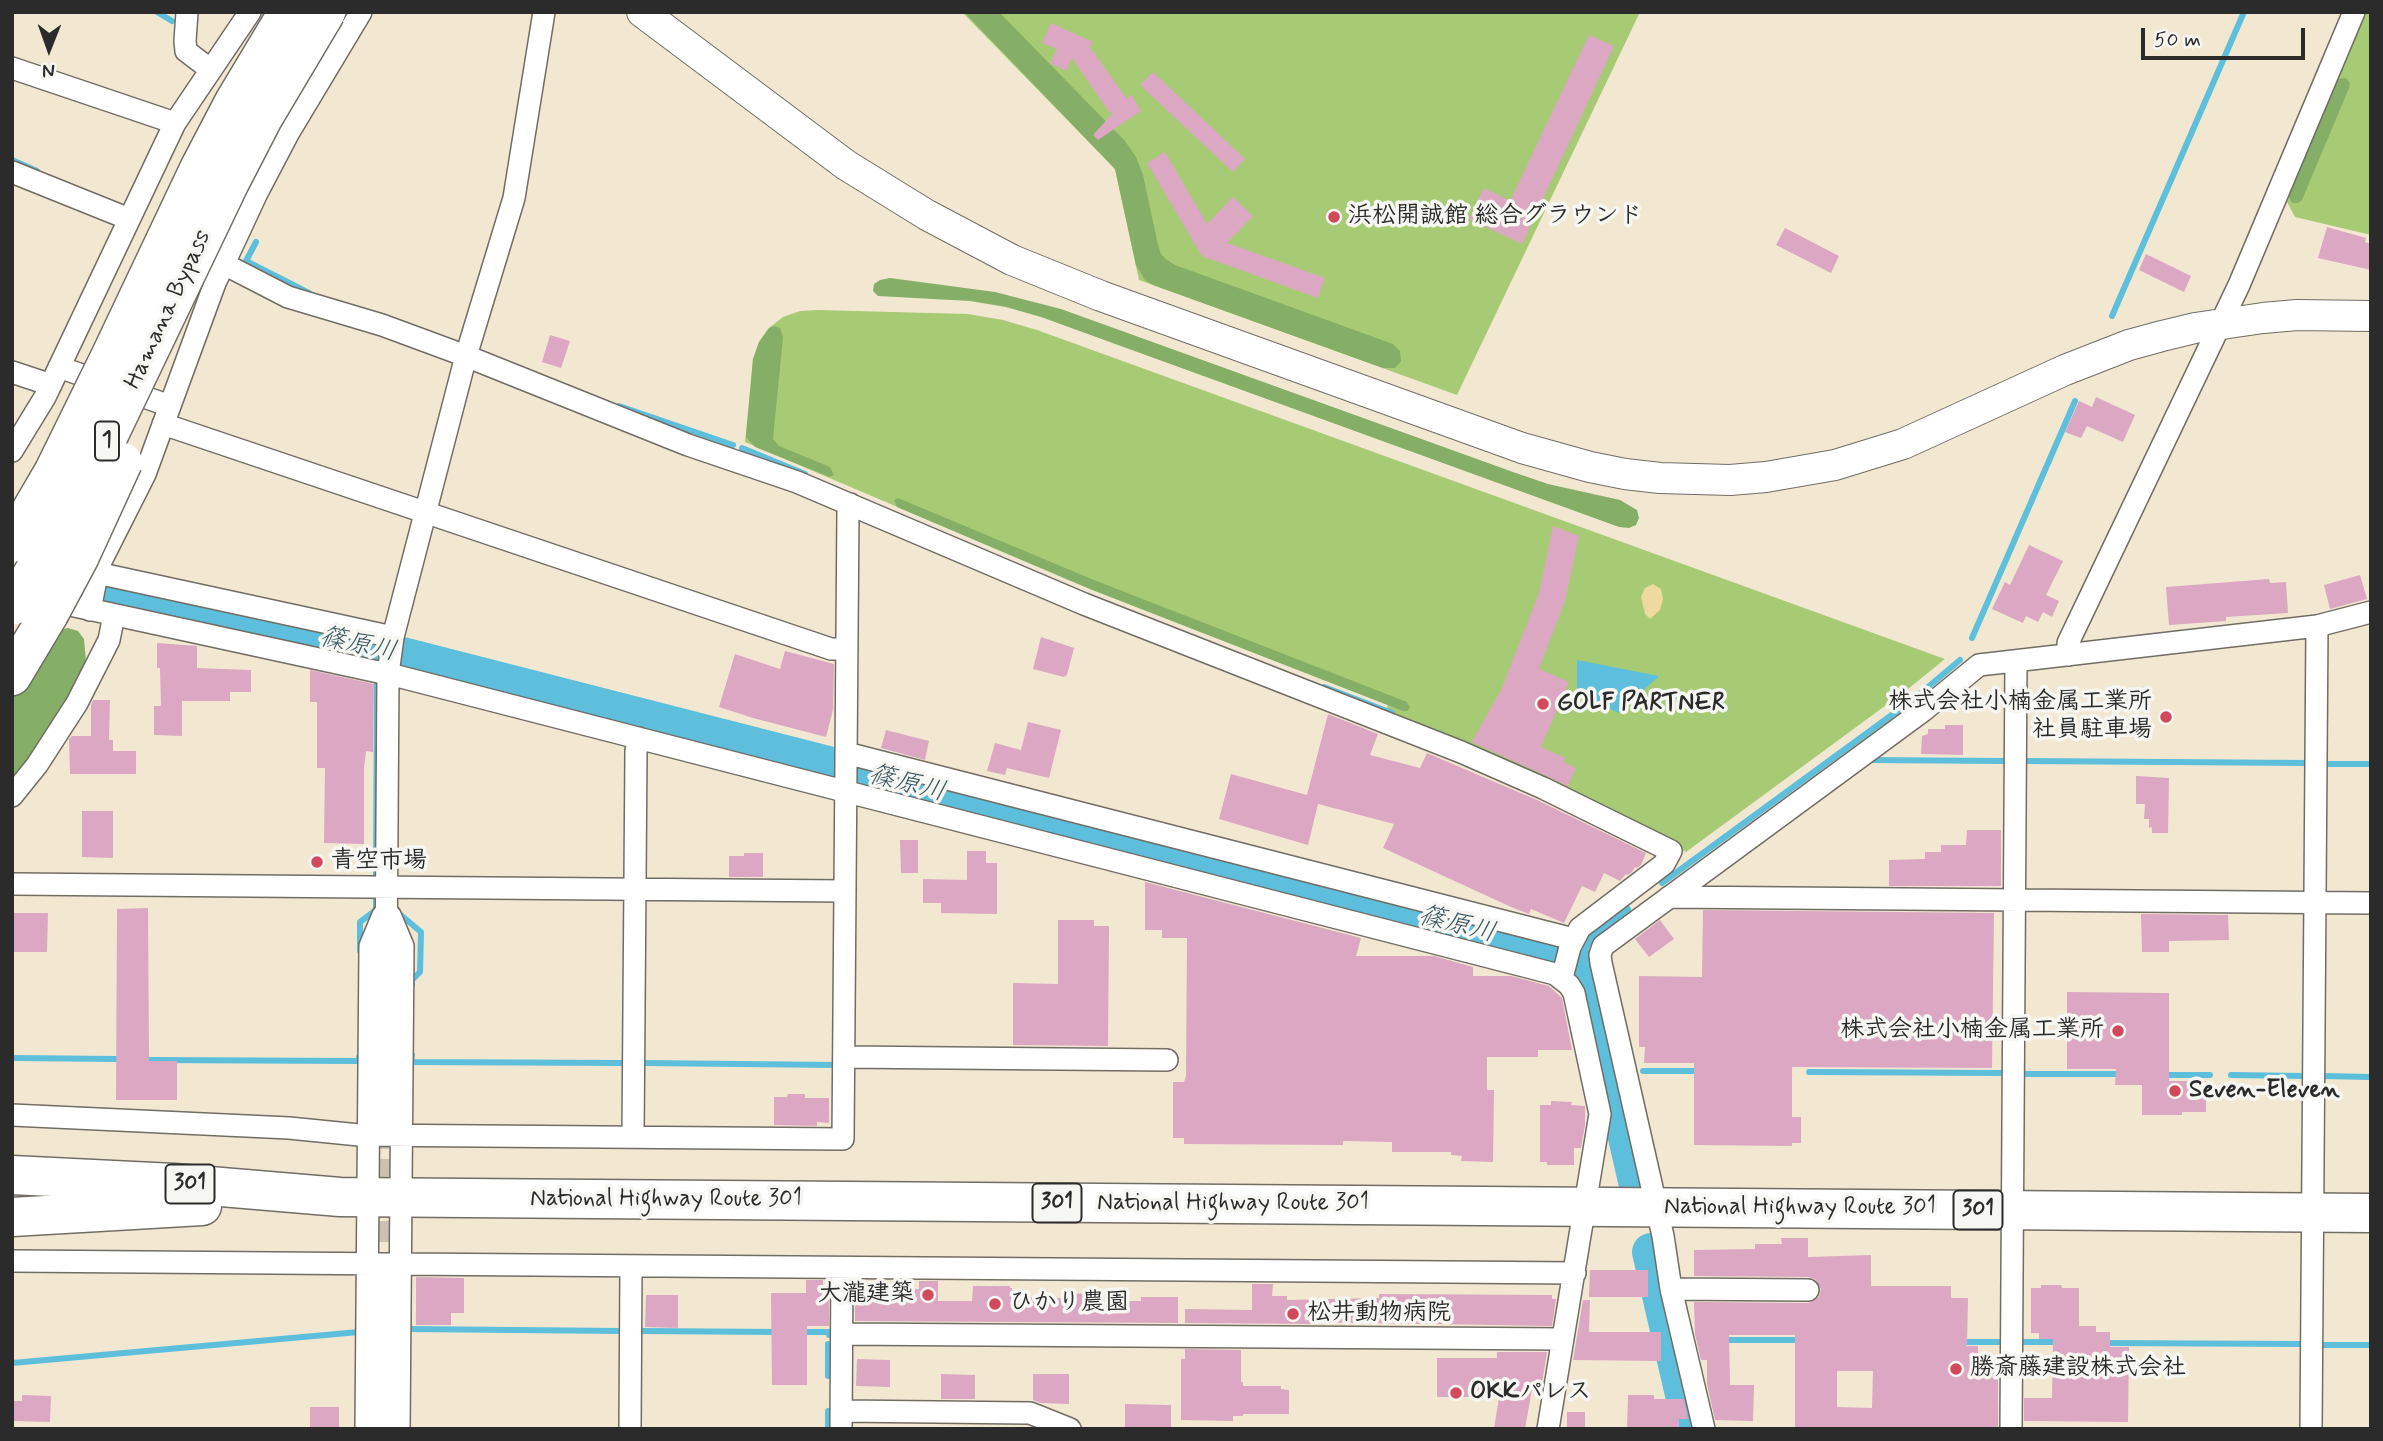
<!DOCTYPE html>
<meta charset="utf-8">
<style>
body{margin:0}
#map{position:relative;width:2383px;height:1441px;overflow:hidden;background:#f2e8d2;font-family:Mynerve,sans-serif}
canvas{display:block}
.frame{position:absolute;inset:0;border:14px solid #2b2b2b;pointer-events:none}
.north{position:absolute;left:14px;top:14px;width:70px;height:70px;-webkit-text-stroke:5px #f6f6f2;paint-order:stroke;rotate:181deg;font-size:19px;font-weight:700;line-height:28px;text-align:center;color:#2b2b2b}
.north::after{content:'';display:block;margin:auto;width:24px;height:32px;background:#2b2b2b;clip-path:polygon(50% 0,100% 100%,50% 72%,0 100%)}
.scale{position:absolute;left:2141px;top:28px;width:164px;height:32px;box-sizing:border-box;border:4px solid #2b2b2b;border-top:0;padding-left:9px;font-size:21px;line-height:24px;white-space:nowrap;color:#2b2b2b;-webkit-text-stroke:5px #f6f6f2;paint-order:stroke}
</style>
<div id="map">
<canvas width="2383" height="1441"></canvas>
<div class="frame"></div>
<div class="north">N</div>
<div class="scale">50 m</div>
</div>
<script>
const ctx = document.querySelector('canvas').getContext('2d');
ctx.lineJoin = 'round';
function fillPath(path, color) { ctx.fillStyle = color; ctx.fill(path, 'evenodd'); }
const poly = rows => new Path2D(rows.map(r => 'M' + r).join(''));
function stroke(path, color, width, dash) { ctx.strokeStyle = color; ctx.lineWidth = width; ctx.lineCap = dash ? 'butt' : 'round'; ctx.setLineDash(dash || []); ctx.stroke(path); }
function label(font, color, halo, rows, align = 'center') {
  ctx.font = font + ' Mynerve,"Klee One",sans-serif'; ctx.lineWidth = 7; ctx.setLineDash([]); ctx.textBaseline = 'middle'; ctx.strokeStyle = halo; ctx.fillStyle = color; for (const [text, x, y, turn = 0] of rows) {
    ctx.save(); ctx.translate(x, y); ctx.rotate((+turn || 0) * Math.PI / 180); ctx.textAlign = isNaN(turn) ? turn : align; if (halo) ctx.strokeText(text, 0, 0); ctx.fillText(text, 0, 0); ctx.restore();
  }
}
fillPath(poly([
 [962,12,1640,12,1457,395,1139,280,1115,169],
 [2371,12,2371,235,2295,217,2286,200,2364,13],
 [818,310,968,314,1003,320,1037,330,1945,659,1908,689,1686,852,1586,801,1385,714,1388,705,1090,589,745,442,753,359,759,342,769,328,783,317,800,311]
]), '#a7cb74');
fillPath(poly([
 [964,12,999,12,1125,141,1136,157,1143,175,1158,245,1161,254,1167,260,1175,265,1393,344,1400,351,1401,361,1395,368,1383,368,1153,285,1145,280,1136,265,1115,169],
 [2346,78,2350,83,2349,88,2302,200,2298,203,2292,203,2288,195,2335,83,2339,79],
 [890,278,995,292,1061,309,1513,472,1548,484,1620,500,1637,510,1639,518,1636,525,1629,528,1619,527,1041,317,1006,307,970,301,878,296,873,291,874,284,880,280],
 [774,326,780,328,783,337,773,439,779,446,830,467,834,475,830,477,755,447,746,437,753,359,759,342,769,328],
 [898,498,1094,580,1407,702,1410,708,1407,711,1403,711,1090,589,897,507,894,500],
 [68,628,78,631,84,639,86,661,82,673,69,698,29,759,12,780,12,697,58,630]
]), '#85af66');
fillPath(poly([
 [1653,584,1661,589,1663,599,1660,610,1650,619,1645,614,1641,597,1645,588]
]), '#eeda9e');
fillPath(poly([
 [1577,660,1659,676,1619,713,1577,694]
]), '#5dbfdb');
stroke(poly([
 [157,12,172,21],
 [12,160,37,171],
 [256,242,246,261,309,293],
 [2112,316,2244,12],
 [619,406,733,445],
 [742,448,805,474],
 [1972,638,2075,401],
 [377,660,377,650],
 [1324,687,1392,713,1391,717],
 [1866,760,2005,761],
 [2026,761,2308,763],
 [2324,764,2371,764],
 [376,874,377,684],
 [1662,883,1915,698,1960,660],
 [396,911,421,932,420,972,412,980,412,985],
 [360,951,360,922,376,910,376,897],
 [1585,973,1584,953,1591,937,1628,909],
 [412,1055,411,1062,624,1063],
 [12,1058,117,1059],
 [149,1060,359,1061,359,1057],
 [643,1063,836,1065],
 [1643,1071,1701,1071],
 [1809,1072,2002,1073],
 [2025,1074,2121,1074],
 [2163,1075,2210,1075],
 [2231,1075,2304,1076],
 [2323,1076,2371,1077],
 [408,1329,621,1331],
 [640,1331,777,1332],
 [799,1332,829,1332,829,1335],
 [1724,1340,1800,1340],
 [1962,1342,2002,1342],
 [2021,1342,2060,1342],
 [2102,1343,2303,1344],
 [2320,1345,2371,1345],
 [12,1363,359,1332],
 [828,1376,828,1344],
 [828,1429,828,1411]
]), '#5dbfdb', 6);
stroke(poly([
 [52,579,402,656,1550,950,1575,963,1585,973,1592,985,1637,1181],
 [1651,1252,1692,1429]
]), '#5dbfdb', 38);
fillPath(poly([
 [1051,23,1093,42,1090,47,1127,99,1131,94,1141,111,1098,140,1093,135,1113,113,1110,113,1072,58,1066,71,1050,63,1057,49,1042,43],
 [1589,35,1614,46,1522,244,1469,219,1484,188,1510,201],
 [1153,72,1245,159,1233,172,1140,85],
 [1165,152,1207,224,1233,197,1253,216,1227,243,1325,278,1318,298,1202,256,1147,163],
 [2327,227,2366,238,2365,242,2371,244,2371,270,2318,258],
 [1785,228,1839,256,1831,273,1776,245],
 [2146,254,2191,276,2184,292,2139,270],
 [550,335,570,341,561,368,542,362],
 [2096,397,2135,415,2123,442,2087,426,2081,438,2065,432,2079,401,2092,407],
 [1553,526,1579,536,1565,601,1539,669,1569,682,1541,747,1565,758,1563,762,1576,768,1568,786,1472,742,1502,688,1539,593],
 [2029,545,2063,561,2046,595,2059,601,2052,617,2043,612,2038,622,2026,616,2023,623,1992,609,2005,582,2010,585],
 [2360,575,2367,599,2330,609,2324,585],
 [2269,579,2270,583,2286,582,2288,613,2226,617,2226,621,2169,625,2166,587],
 [1041,637,1074,648,1067,675,1064,677,1033,669],
 [157,643,197,646,197,668,251,670,251,692,230,692,230,701,182,701,182,736,154,735,154,706,161,706,160,668,157,668],
 [785,651,834,664,833,710,826,737,753,718,719,707,735,654,780,669],
 [310,670,374,684,373,752,366,751,364,768,364,844,324,843,325,768,317,768,317,702,310,702],
 [93,700,110,700,109,740,113,740,113,751,136,751,136,774,70,774,69,739,72,736,91,736,91,705],
 [1328,714,1378,734,1370,755,1420,768,1427,753,1537,800,1646,853,1641,865,1637,868,1635,867,1632,872,1628,875,1626,874,1620,881,1604,873,1595,892,1582,886,1564,923,1531,909,1529,914,1511,907,1383,848,1394,824,1318,804,1308,845,1219,819,1231,774,1307,795],
 [1028,722,1061,730,1049,778,1007,768,1005,775,987,771,995,743,1021,750],
 [1945,725,1963,725,1963,755,1921,754,1922,736,1928,734,1928,729,1945,729],
 [886,730,929,741,925,760,881,748],
 [2136,776,2169,778,2168,833,2152,833,2152,827,2149,828,2149,819,2144,819,2145,804,2136,804],
 [82,811,113,811,113,858,82,857],
 [1967,830,2001,830,2001,886,1889,886,1889,860,1925,859,1925,852,1941,852,1941,845,1966,845],
 [900,840,918,840,918,873,901,873],
 [967,851,986,851,986,863,997,863,997,914,941,913,941,903,923,903,923,879,967,880],
 [744,853,763,853,763,877,729,877,729,856,744,856],
 [1145,882,1361,938,1356,956,1434,956,1473,967,1473,976,1511,976,1549,986,1562,998,1572,1050,1538,1050,1538,1057,1487,1057,1487,1090,1494,1090,1493,1162,1461,1161,1462,1156,1451,1155,1451,1152,1392,1152,1392,1142,1343,1141,1343,1145,1184,1144,1184,1138,1173,1138,1173,1082,1184,1082,1186,1076,1187,938,1162,938,1162,930,1145,930],
 [148,908,149,1061,177,1061,177,1100,116,1100,117,909],
 [1703,910,1994,913,1992,1068,1792,1067,1792,1117,1801,1117,1801,1143,1792,1143,1792,1146,1694,1145,1694,1063,1644,1063,1645,1047,1639,1047,1639,976,1702,977],
 [12,913,48,913,47,952,12,952],
 [2141,914,2228,915,2229,940,2169,941,2169,952,2142,952],
 [1058,920,1094,920,1094,926,1109,926,1108,1046,1013,1045,1013,983,1058,984],
 [1660,920,1674,939,1649,957,1635,939],
 [2067,992,2169,993,2169,1081,2206,1081,2206,1112,2182,1112,2182,1115,2142,1115,2142,1085,2115,1085,2116,1069,2067,1069],
 [788,1094,805,1094,805,1098,829,1098,829,1123,817,1122,817,1126,774,1125,774,1097,787,1097],
 [1551,1101,1572,1102,1571,1105,1585,1106,1585,1125,1581,1148,1574,1148,1574,1165,1547,1165,1547,1162,1540,1162,1540,1105,1551,1105],
 [1781,1238,1808,1238,1808,1257,1871,1255,1871,1286,1951,1286,1951,1298,1968,1298,1967,1346,1978,1346,1978,1368,1998,1369,1998,1429,1795,1429,1795,1335,1729,1335,1730,1385,1754,1385,1753,1421,1715,1420,1707,1384,1707,1360,1701,1360,1695,1334,1694,1302,1808,1303,1819,1297,1821,1289,1815,1279,1808,1277,1694,1276,1694,1250,1755,1249,1755,1244,1782,1244],
 [1837,1371,1873,1371,1872,1408,1837,1407],
 [1590,1270,1648,1270,1648,1297,1589,1297],
 [416,1277,464,1278,464,1313,451,1313,451,1325,416,1325],
 [806,1280,823,1280,823,1298,829,1298,829,1326,807,1326,807,1385,772,1385,771,1293,806,1293],
 [919,1281,938,1281,938,1301,972,1301,973,1286,1010,1286,1010,1288,1012,1288,1012,1297,1061,1298,1062,1293,1091,1294,1091,1301,1141,1301,1141,1297,1178,1297,1178,1323,855,1321,855,1299,866,1299,866,1292,919,1289],
 [1252,1284,1273,1284,1272,1296,1287,1296,1287,1300,1379,1298,1379,1294,1552,1295,1552,1299,1556,1299,1552,1326,1312,1322,1312,1324,1185,1323,1185,1309,1252,1310],
 [2041,1285,2061,1285,2062,1288,2079,1288,2079,1326,2096,1326,2096,1332,2110,1332,2110,1347,2129,1347,2128,1422,2024,1421,2024,1398,2052,1398,2053,1339,2039,1339,2039,1333,2031,1333,2031,1288,2041,1288],
 [646,1295,678,1295,678,1328,645,1327],
 [1583,1300,1590,1300,1589,1332,1661,1332,1661,1361,1573,1360],
 [1185,1349,1241,1350,1241,1382,1243,1382,1243,1386,1281,1386,1281,1389,1289,1390,1289,1414,1243,1414,1243,1416,1233,1416,1233,1421,1181,1420,1181,1359,1185,1359],
 [1497,1352,1547,1352,1541,1389,1532,1389,1525,1429,1494,1429,1499,1397,1437,1397,1437,1358,1497,1358],
 [857,1359,890,1360,890,1387,856,1386],
 [941,1374,975,1375,975,1399,941,1399],
 [1033,1374,1069,1374,1069,1404,1041,1403,1033,1400],
 [22,1395,51,1396,50,1422,13,1421,13,1401,22,1401],
 [1628,1395,1654,1395,1654,1399,1684,1399,1688,1419,1679,1419,1679,1429,1627,1429],
 [1125,1404,1171,1405,1171,1429,1125,1429],
 [310,1407,339,1407,339,1429,310,1429],
 [1567,1412,1585,1412,1585,1429,1567,1429]
]), '#dba7c2');
stroke(poly([
 [384,1273,385,1123]
]), '#cac2b1', 21, [21, 10]);
const street = poly([
 [187,12,185,41,186,51,211,70],
 [12,68,175,123],
 [12,172,129,219],
 [224,264,288,297,382,325,466,356,688,445,797,482,1084,604,1461,752,1543,788,1671,851,1664,864,1580,928,1570,947,1562,978],
 [59,367,170,406],
 [12,372,51,385],
 [163,424,831,649,847,649],
 [12,451,45,397,175,123,250,12],
 [97,573,393,637],
 [47,600,397,676,1555,974,1569,985,1574,993,1600,1114,1548,1429],
 [90,610,99,565,145,474,215,283,256,195,289,132,361,12],
 [2069,655,2068,643,2239,285,2354,12],
 [846,753,1573,939],
 [12,796,37,765,77,703,109,640,114,615],
 [12,884,845,891],
 [1669,897,2371,903],
 [390,915,403,946,399,1429],
 [844,1057,1167,1060],
 [12,1115,289,1128,359,1135,843,1139,848,509,850,504],
 [385,1123,388,674,393,637,466,356,514,198,544,12],
 [633,1137,636,751,639,738],
 [12,1261,1575,1273],
 [1671,1289,1808,1290],
 [842,1334,1563,1339],
 [841,1411,1030,1413,1070,1429],
 [366,1429,370,946,383,915],
 [382,1429,384,1273],
 [630,1429,631,1266],
 [841,1429,842,1268],
 [1704,1429,1671,1289,1663,1236,1601,963,1600,955,1603,946,1924,710,1979,665,2317,626,2371,612],
 [2011,1429,2016,661],
 [2311,1429,2317,626]
]);
const secondary = poly([
 [642,12,846,165,927,215,1012,260,1101,296,1522,448,1590,467,1625,474,1660,478,1730,480,1766,477,1835,465,1903,444,2065,370,2129,345,2162,336,2195,328,2263,318,2297,315,2371,316]
]);
const highway = poly([
 [12,676,49,614],
 [12,1175,174,1183,340,1197,2371,1213],
 [12,1217,202,1206]
]);
stroke(street, '#716d65', 24);
stroke(secondary, '#716d65', 32);
stroke(highway, '#716d65', 41);
stroke(street, '#fff', 21);
stroke(secondary, '#fff', 30);
stroke(highway, '#fff', 38);
const highwayBridge = poly([
 [12,543,54,471,111,355,200,167,234,102,288,12],
 [14,605,84,487,230,182,263,118,326,12],
 [49,614,79,558,123,462]
]);
stroke(highwayBridge, '#716d65', 41, []);
stroke(highwayBridge, '#fff', 38);
for (const [x, y, r, color] of [
 [1334,217,7,"#d1495b"],
 [1543,704,7,"#d1495b"],
 [2166,717,7,"#d1495b"],
 [317,862,7,"#d1495b"],
 [2118,1031,7,"#d1495b"],
 [2175,1091,7,"#d1495b"],
 [928,1295,7,"#d1495b"],
 [995,1304,7,"#d1495b"],
 [1293,1314,7,"#d1495b"],
 [1956,1369,7,"#d1495b"],
 [1456,1393,7,"#d1495b"]
]) { const dot = new Path2D(); dot.arc(x, y, r, 0, 2 * Math.PI); ctx.fillStyle = color; ctx.fill(dot); stroke(dot, '#f6f6f2', 2.5); }
for (const [x, y, w] of [
 [107,441,24],
 [190,1184,49],
 [1057,1203,49],
 [1978,1210,49]
]) { const box = new Path2D(); box.roundRect(x - w / 2, y - 19.5, w, 39, 5); ctx.fillStyle = '#f6f6f2'; ctx.fill(box); stroke(box, '#2b2b2b', 2); }
label('bold 23px', '#2b2b2b', null, [
 ["1",107,441],
 ["301",190,1184],
 ["301",1057,1203],
 ["301",1978,1210]
]);
label('bold 24px', '#2b2b2b', '#f6f6f2', [
 ["浜松開誠館 総合グラウンド",1348,217],
 ["株式会社小楠金属工業所",2152,703,"right"],
 ["社員駐車場",2152,731,"right"],
 ["GOLF PARTNER",1557,704],
 ["青空市場",331,862],
 ["株式会社小楠金属工業所",2104,1031,"right"],
 ["Seven-Eleven",2189,1091],
 ["大瀧建築",914,1295,"right"],
 ["ひかり農園",1009,1304],
 ["松井動物病院",1307,1314],
 ["勝斎藤建設株式会社",1970,1369],
 ["OKKパレス",1470,1393]
], 'left');
label('24px', '#2b2b2b', '#f6f6f2', [
 ["Hamana Bypass",169,310,-65],
 ["National Highway Route 301",666,1200],
 ["National Highway Route 301",1233,1204],
 ["National Highway Route 301",1800,1208]
]);
label('italic 26px', '#3a5760', '#f6f6f2', [
 ["篠原川",358,646,12],
 ["篠原川",907,785,14],
 ["篠原川",1457,926,14]
]);
</script>
